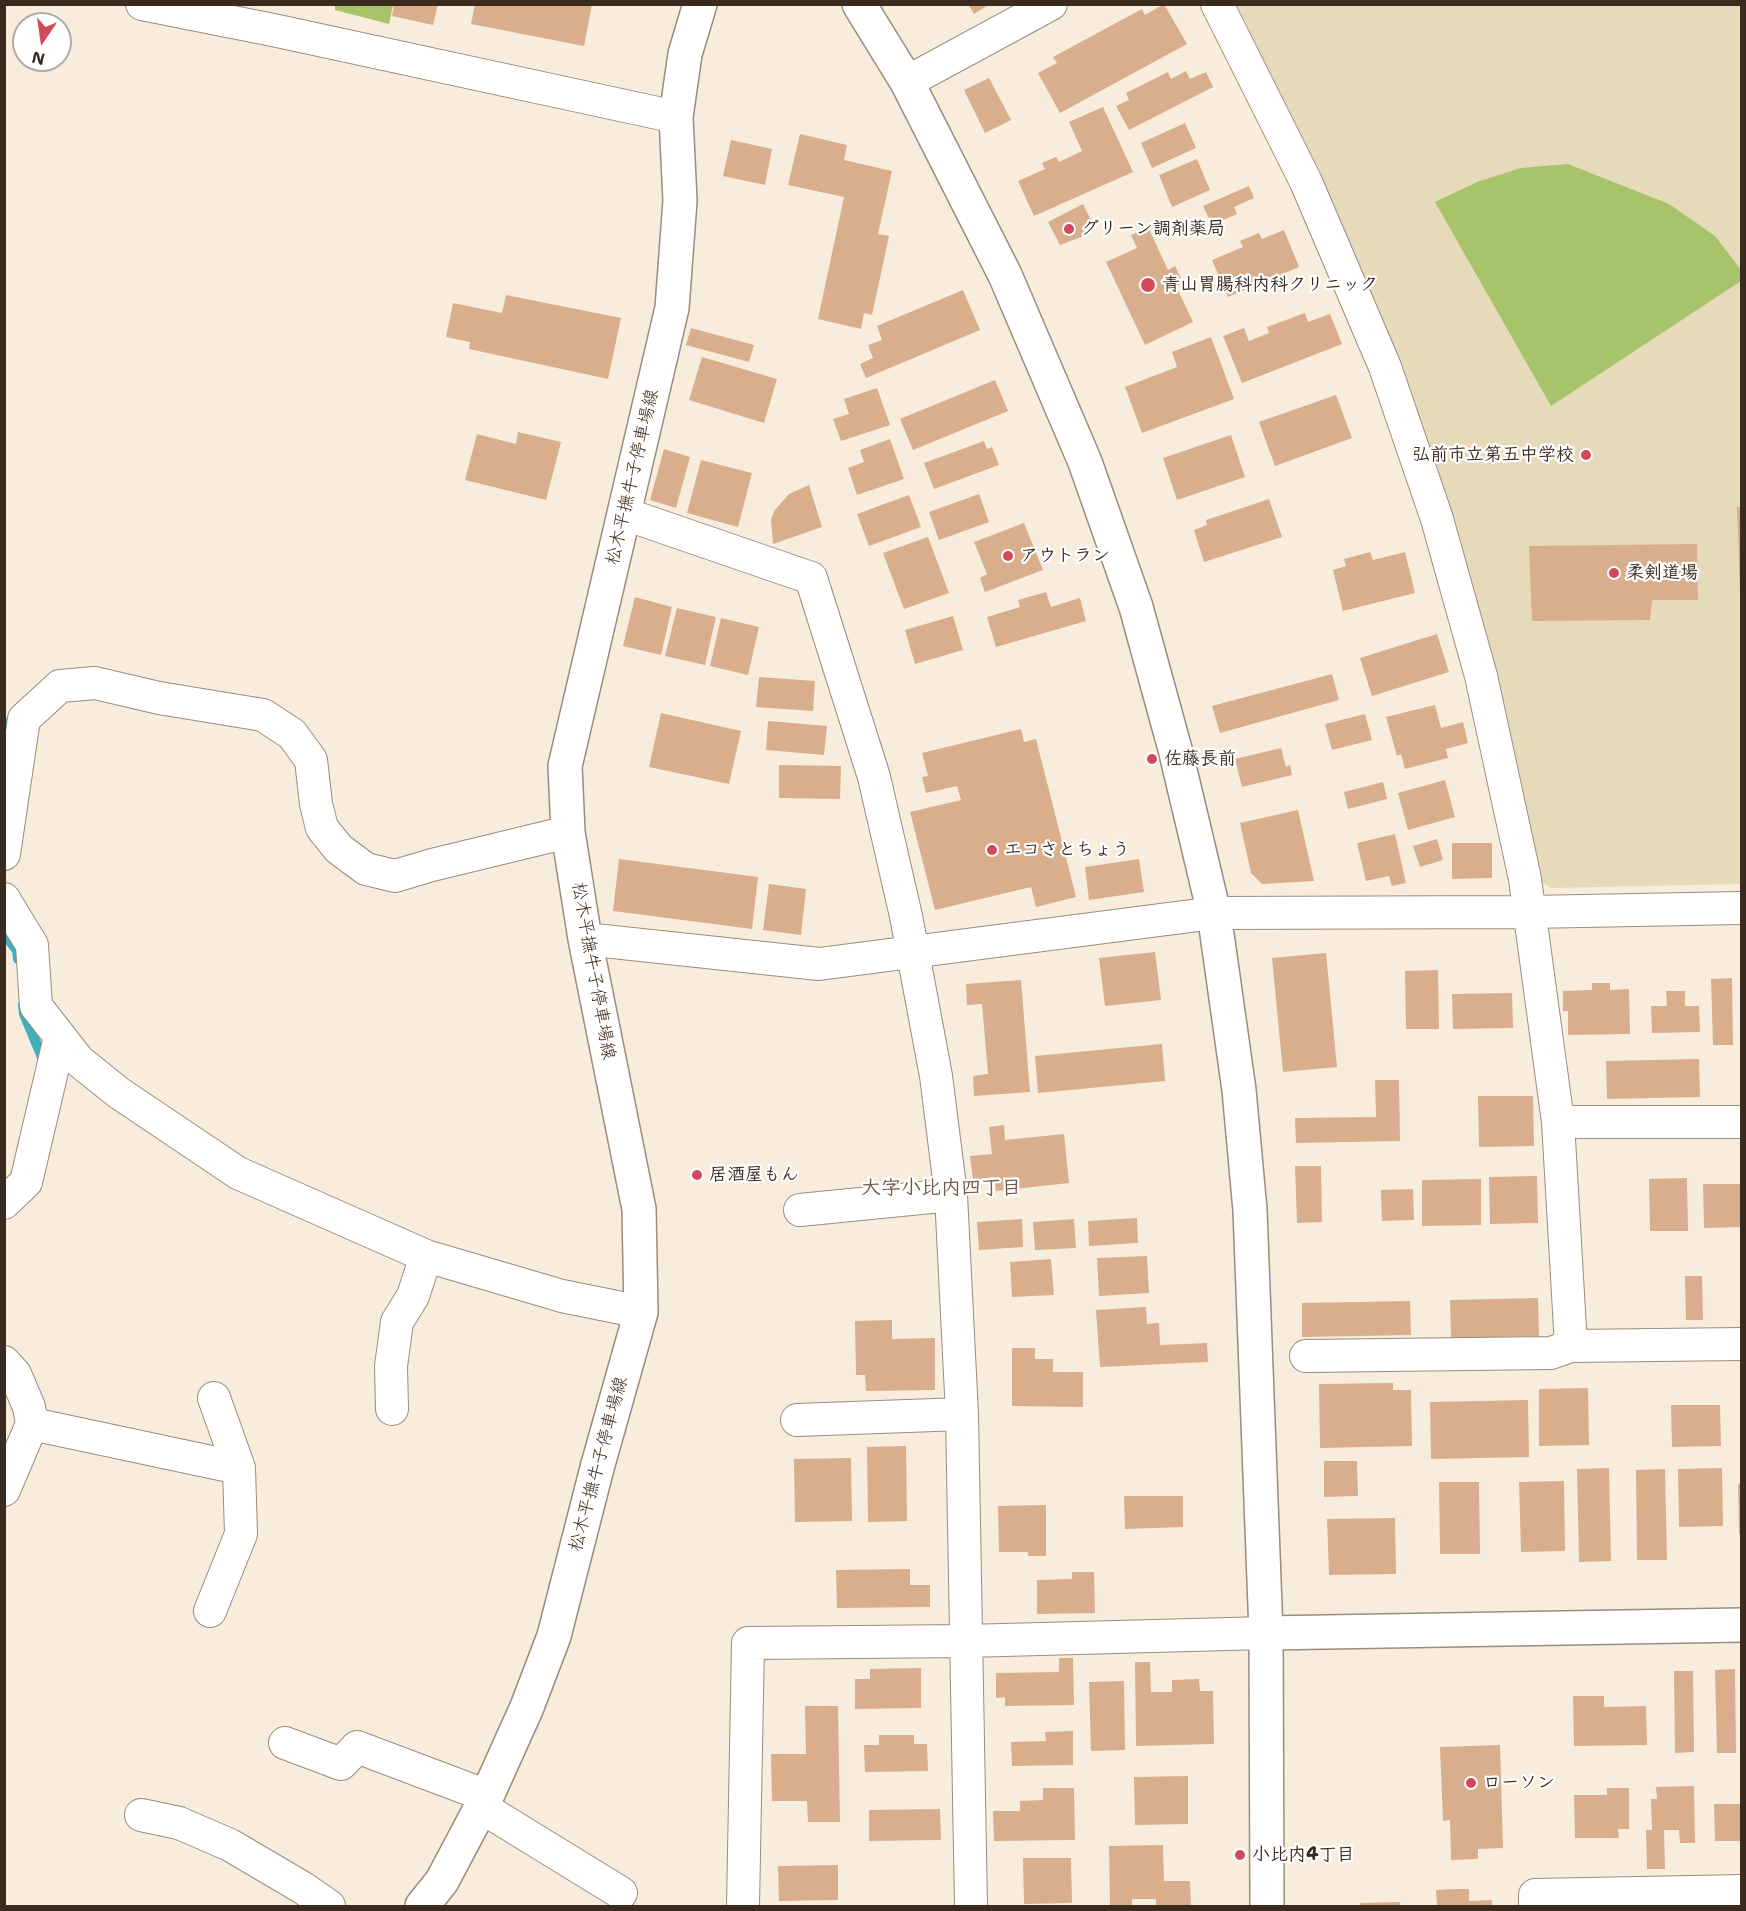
<!DOCTYPE html>
<meta charset="utf-8">
<style>
body{margin:0}
#map{position:relative;width:1746px;height:1911px;overflow:hidden;background:#f8eddd;font-family:"Shantell Sans",sans-serif}
canvas{display:block}
.frame{position:absolute;inset:0;border:6px solid #3b2a1e;pointer-events:none}
.north{position:absolute;left:12px;top:12px;width:60px;height:60px;box-sizing:border-box;background:#fff;border:2px solid #b1aaa5;border-radius:50%;rotate:193deg;font-size:16px;font-weight:700;line-height:24px;text-align:center;color:#3b2a1e}
.north::after{content:'';display:block;margin:auto;width:21px;height:27px;background:#d1495b;clip-path:polygon(50% 0,100% 100%,50% 72%,0 100%)}
</style>
<div id="map">
<canvas width="1746" height="1911"></canvas>
<div class="frame"></div>
<div class="north">N</div>
</div>
<script>
const ctx = document.querySelector('canvas').getContext('2d');
ctx.lineJoin = 'round';
function fillPath(path, color) { ctx.fillStyle = color; ctx.fill(path, 'evenodd'); }
const poly = rows => new Path2D(rows.map(r => 'M' + r).join(''));
function stroke(path, color, width, dash) { ctx.strokeStyle = color; ctx.lineWidth = width; ctx.lineCap = dash ? 'butt' : 'round'; ctx.setLineDash(dash || []); ctx.stroke(path); }
function label(font, color, halo, rows, align = 'center') {
  ctx.font = font + ' "Shantell Sans","Klee One",sans-serif'; ctx.lineWidth = 4.5; ctx.setLineDash([]); ctx.textBaseline = 'middle'; ctx.strokeStyle = halo; ctx.fillStyle = color; for (const [text, x, y, turn = 0] of rows) {
    ctx.save(); ctx.translate(x, y); ctx.rotate((+turn || 0) * Math.PI / 180); ctx.textAlign = isNaN(turn) ? turn : align; if (halo) ctx.strokeText(text, 0, 0); ctx.fillText(text, 0, 0); ctx.restore();
  }
}
fillPath(poly([
 [1237,5,1741,5,1741,884,1551,888,1539,881,1398,360,1332,200]
]), '#e7daba');
fillPath(poly([
 [335,5,335,4,393,5,389,24,335,10],
 [1568,164,1669,204,1715,236,1741,270,1741,281,1551,406,1435,202,1477,182,1521,168]
]), '#a7c46b');
stroke(poly([
 [4,740,8,723],
 [4,934,17,950,18,959],
 [23,1005,24,1014,44,1062,43,1066]
]), '#40afbc', 10);
fillPath(poly([
 [394,4,438,4,433,25,392,16],
 [475,4,592,4,584,46,471,24],
 [968,4,990,4,974,14],
 [1164,4,1187,44,1060,113,1038,73,1057,63,1053,57,1142,9,1145,15],
 [1186,71,1190,79,1206,72,1213,87,1129,130,1116,106,1129,100,1126,93,1168,72,1171,79],
 [989,78,1011,120,985,133,964,90],
 [1103,107,1133,172,1034,216,1018,181,1045,169,1042,163,1056,157,1059,162,1082,151,1069,122],
 [1185,123,1196,148,1152,168,1141,143],
 [800,134,847,145,844,160,892,171,878,234,889,236,872,315,864,313,861,329,818,319,844,197,788,185],
 [731,140,772,149,765,185,723,176],
 [1197,159,1210,190,1172,207,1159,175],
 [1249,186,1254,198,1234,207,1237,214,1212,225,1203,206],
 [1083,204,1091,220,1084,236,1060,245,1048,222],
 [1148,227,1168,270,1175,266,1183,283,1176,286,1193,322,1145,345,1106,262,1137,248,1131,235],
 [1284,230,1299,267,1228,297,1212,260,1243,247,1240,241,1259,233,1262,239],
 [963,290,980,330,866,378,860,364,873,358,868,345,882,340,877,326],
 [506,295,621,318,608,379,469,349,470,342,446,337,453,303,502,313],
 [1305,313,1308,322,1330,314,1342,344,1242,383,1223,336,1244,328,1249,341,1269,333,1267,327],
 [691,328,754,345,749,362,686,345],
 [1211,337,1234,399,1142,433,1125,387,1177,367,1172,352],
 [702,357,777,379,764,423,689,400],
 [995,380,1008,411,913,450,900,419],
 [877,388,890,425,841,441,833,419,849,414,844,399],
 [1336,395,1352,438,1275,466,1259,422],
 [518,432,561,442,546,500,465,480,477,434,516,444],
 [1231,435,1245,477,1177,500,1163,458],
 [890,439,904,479,857,495,848,468,864,462,860,450],
 [984,441,987,449,992,447,999,465,934,489,924,463],
 [664,449,690,457,676,508,650,500],
 [701,460,752,473,738,527,687,513],
 [809,485,822,527,773,544,771,520,774,511,789,494],
 [979,494,989,522,939,540,929,512],
 [909,495,921,527,869,546,857,514],
 [1269,499,1282,537,1204,562,1194,530,1207,525,1206,520],
 [1737,507,1742,507,1742,592,1740,592],
 [1024,523,1043,570,985,592,980,578,987,574,974,542],
 [928,537,949,593,904,609,883,553],
 [1697,544,1698,600,1652,600,1650,620,1532,621,1529,546],
 [1370,552,1373,560,1405,552,1415,593,1343,611,1333,570,1346,566,1344,559],
 [1046,592,1051,607,1080,598,1086,621,996,647,987,617,1020,607,1018,600],
 [635,597,672,607,661,655,623,646],
 [677,608,716,617,705,665,665,656],
 [953,616,963,650,915,664,905,630],
 [721,618,759,627,748,675,710,666],
 [1437,634,1449,672,1372,696,1360,658],
 [1332,674,1339,700,1220,733,1212,706],
 [759,677,815,681,813,711,756,707],
 [1435,705,1441,728,1463,722,1468,743,1446,749,1448,758,1405,769,1401,754,1397,756,1386,717],
 [661,713,741,731,729,784,649,767],
 [1365,714,1372,740,1332,750,1325,724],
 [768,721,827,726,824,755,766,750],
 [1021,729,1024,742,1036,739,1076,897,1036,907,1031,887,935,910,910,812,961,800,957,786,926,793,922,777,928,776,922,753],
 [1281,748,1286,767,1290,765,1292,775,1242,787,1235,759],
 [779,765,841,766,840,799,779,798],
 [1445,780,1455,817,1408,830,1398,793],
 [1383,782,1387,799,1348,809,1344,792],
 [1298,810,1314,881,1262,884,1251,873,1240,823],
 [1395,834,1406,883,1392,886,1389,876,1366,881,1357,843],
 [1437,839,1443,860,1420,867,1413,846],
 [1452,843,1492,843,1492,878,1452,879],
 [619,859,758,877,752,929,613,911],
 [1139,859,1144,892,1089,900,1085,867],
 [769,884,806,889,801,935,763,930],
 [1155,952,1161,1000,1105,1006,1099,958],
 [1326,953,1337,1067,1283,1072,1272,958],
 [1438,970,1439,1029,1406,1029,1405,971],
 [1732,978,1733,1045,1713,1045,1711,979],
 [1021,980,1030,1092,974,1096,973,1076,988,1074,982,1004,967,1005,966,984],
 [1592,983,1610,983,1610,990,1629,989,1630,1034,1568,1035,1568,1011,1563,1011,1563,991,1592,990],
 [1666,991,1685,991,1685,1006,1699,1006,1700,1032,1652,1033,1651,1006,1667,1006],
 [1512,993,1513,1028,1453,1029,1452,994],
 [1162,1044,1165,1081,1038,1093,1035,1056],
 [1699,1059,1700,1097,1607,1099,1606,1061],
 [1375,1080,1399,1080,1400,1141,1296,1143,1295,1118,1376,1117],
 [1478,1096,1533,1096,1534,1146,1479,1147],
 [1004,1125,1005,1140,1064,1134,1069,1183,996,1191,994,1177,973,1180,970,1156,992,1154,989,1127],
 [1295,1166,1321,1166,1322,1222,1297,1223],
 [1537,1176,1538,1223,1490,1224,1489,1177],
 [1687,1178,1688,1231,1650,1231,1649,1179],
 [1481,1179,1481,1225,1422,1226,1422,1180],
 [1703,1184,1740,1184,1742,1227,1704,1228],
 [1413,1189,1414,1220,1382,1221,1381,1190],
 [1137,1218,1138,1243,1089,1246,1088,1221],
 [1022,1219,1023,1247,979,1250,977,1222],
 [1074,1219,1076,1248,1035,1250,1033,1222],
 [1147,1256,1149,1293,1099,1296,1097,1258],
 [1051,1259,1054,1295,1012,1297,1010,1262],
 [1685,1276,1702,1276,1703,1320,1686,1320],
 [1538,1298,1539,1336,1451,1338,1450,1300],
 [1410,1301,1411,1335,1302,1337,1302,1303],
 [1146,1307,1147,1324,1159,1323,1160,1345,1207,1343,1208,1362,1100,1367,1096,1310],
 [892,1320,892,1339,935,1338,935,1390,866,1391,865,1375,856,1375,855,1321],
 [1012,1348,1035,1348,1035,1359,1053,1359,1053,1372,1083,1372,1083,1407,1012,1406],
 [1393,1383,1393,1390,1411,1390,1412,1446,1320,1448,1319,1384],
 [1588,1388,1589,1445,1539,1446,1539,1389],
 [1528,1400,1529,1457,1431,1459,1430,1402],
 [1671,1405,1720,1405,1721,1446,1672,1447],
 [906,1446,907,1521,868,1522,867,1447],
 [851,1458,852,1521,795,1522,794,1459],
 [1324,1461,1357,1461,1358,1496,1324,1497],
 [1609,1468,1611,1561,1579,1562,1577,1469],
 [1722,1468,1723,1526,1679,1527,1678,1469],
 [1665,1469,1667,1560,1637,1560,1636,1470],
 [1564,1481,1565,1551,1521,1552,1519,1482],
 [1439,1482,1479,1482,1480,1554,1440,1554],
 [1742,1483,1742,1534,1739,1534,1738,1484],
 [1124,1496,1183,1496,1183,1527,1125,1529],
 [1046,1505,1046,1556,1028,1556,1028,1552,999,1552,998,1506],
 [1395,1518,1396,1574,1329,1575,1327,1519],
 [910,1569,910,1585,930,1585,930,1607,837,1608,836,1570],
 [1072,1572,1094,1572,1095,1613,1037,1614,1037,1580,1072,1579],
 [1059,1658,1073,1658,1074,1705,1005,1706,1005,1697,996,1698,996,1673,1059,1672],
 [1135,1662,1150,1662,1151,1692,1172,1692,1172,1680,1199,1679,1200,1691,1213,1691,1214,1744,1136,1746],
 [921,1668,921,1708,855,1709,855,1679,870,1679,870,1669],
 [1735,1669,1736,1753,1717,1753,1715,1670],
 [1674,1671,1693,1671,1694,1752,1675,1753],
 [1124,1681,1125,1750,1091,1751,1089,1682],
 [1573,1696,1604,1696,1604,1707,1646,1706,1647,1745,1574,1746],
 [805,1706,838,1706,840,1822,808,1822,807,1801,772,1801,771,1754,806,1754],
 [1073,1731,1073,1765,1012,1766,1011,1742,1046,1741,1045,1732],
 [879,1735,914,1735,914,1744,927,1744,928,1771,865,1772,864,1745,879,1745],
 [1500,1745,1503,1848,1478,1849,1478,1859,1451,1860,1450,1820,1443,1821,1440,1747],
 [1188,1776,1188,1824,1135,1825,1134,1777],
 [1694,1786,1695,1843,1680,1843,1679,1830,1664,1830,1665,1869,1647,1869,1646,1830,1652,1830,1651,1799,1657,1799,1656,1787],
 [1043,1788,1074,1788,1075,1840,994,1841,993,1811,1020,1811,1020,1801,1043,1800],
 [1607,1788,1629,1788,1629,1829,1618,1829,1619,1838,1575,1838,1574,1795,1607,1795],
 [1714,1804,1742,1804,1742,1841,1715,1841],
 [940,1809,941,1840,869,1841,869,1810],
 [1163,1845,1164,1881,1190,1881,1191,1906,1156,1906,1156,1899,1132,1899,1132,1906,1110,1906,1109,1846],
 [1023,1858,1071,1858,1072,1903,1024,1904],
 [838,1865,838,1900,779,1901,778,1866],
 [1454,1889,1469,1889,1469,1901,1492,1900,1492,1906,1437,1906,1436,1890],
 [1400,1902,1400,1906,1360,1906,1360,1903]
]), '#d8ae8c');
const street = poly([
 [142,4,273,30,676,117],
 [1217,4,1306,182,1385,367,1437,519,1481,676,1525,879,1558,1122,1571,1346,1742,1344],
 [907,82,1051,4],
 [625,514,811,578,874,777,906,916,936,1076,951,1195,962,1414,971,1906],
 [4,854,24,719,60,686,95,683,159,698,263,715,292,734,311,760,316,804,322,828,339,849,366,869,395,876,432,865,568,832],
 [4,899,32,945,36,1006,79,1061,119,1093,238,1173,426,1256,562,1296,641,1312],
 [585,939,819,964,1214,913,1529,912,1742,908],
 [1558,1122,1742,1122],
 [4,1203,26,1182,60,1037],
 [800,1210,951,1195],
 [1306,1356,1551,1353,1571,1346],
 [4,1362,15,1374,29,1407,32,1424,4,1490],
 [392,1409,391,1366,397,1322,413,1296,426,1256],
 [797,1420,962,1414],
 [32,1424,239,1468],
 [210,1611,241,1534,239,1468,214,1398],
 [285,1743,341,1764,357,1747,487,1796],
 [481,1807,621,1893],
 [141,1815,179,1823,230,1845,303,1888,329,1906],
 [743,1906,748,1643,966,1641,1266,1633],
 [1535,1906,1535,1895,1742,1891]
]);
const secondary = poly([
 [859,4,907,82,1005,275,1085,462,1136,607,1175,749,1214,913,1239,1090,1250,1210,1266,1633,1267,1906],
 [1266,1633,1742,1625],
 [422,1906,442,1881,487,1796,527,1707,554,1636,597,1468,641,1312,639,1209,585,939,568,832,565,766,672,308,680,201,676,117,685,54,700,4]
]);
stroke(street, '#9a8c7e', 34);
stroke(secondary, '#9a8c7e', 36);
stroke(street, '#fff', 32);
stroke(secondary, '#fff', 33);
for (const [x, y, r, color] of [
 [1069,229,6,"#d1495b"],
 [1148,285,8,"#d1495b"],
 [1586,455,6,"#d1495b"],
 [1008,556,6,"#d1495b"],
 [1614,573,6,"#d1495b"],
 [1152,759,6,"#d1495b"],
 [992,850,6,"#d1495b"],
 [697,1175,6,"#d1495b"],
 [1471,1783,6,"#d1495b"],
 [1240,1855,6,"#d1495b"]
]) { const dot = new Path2D(); dot.arc(x, y, r, 0, 2 * Math.PI); ctx.fillStyle = color; ctx.fill(dot); stroke(dot, '#fff', 2); }
label('bold 18px', '#3b2a1e', '#fff', [
 ["グリーン調剤薬局",1081,229],
 ["青山胃腸科内科クリニック",1162,285],
 ["弘前市立第五中学校",1574,455,"right"],
 ["アウトラン",1020,556],
 ["柔剣道場",1626,573],
 ["佐藤長前",1164,759],
 ["エコさとちょう",1004,850],
 ["居酒屋もん",709,1175],
 ["ローソン",1483,1783],
 ["小比内4丁目",1252,1855]
], 'left');
label('18px', '#3b2a1e', '#fff', [
 ["松木平撫牛子停車場線",633,477,-77],
 ["松木平撫牛子停車場線",593,971,80],
 ["松木平撫牛子停車場線",599,1464,-75]
]);
label('bold 20px', '#725844', '#fff', [
 ["大字小比内四丁目",941,1189]
]);
</script>
